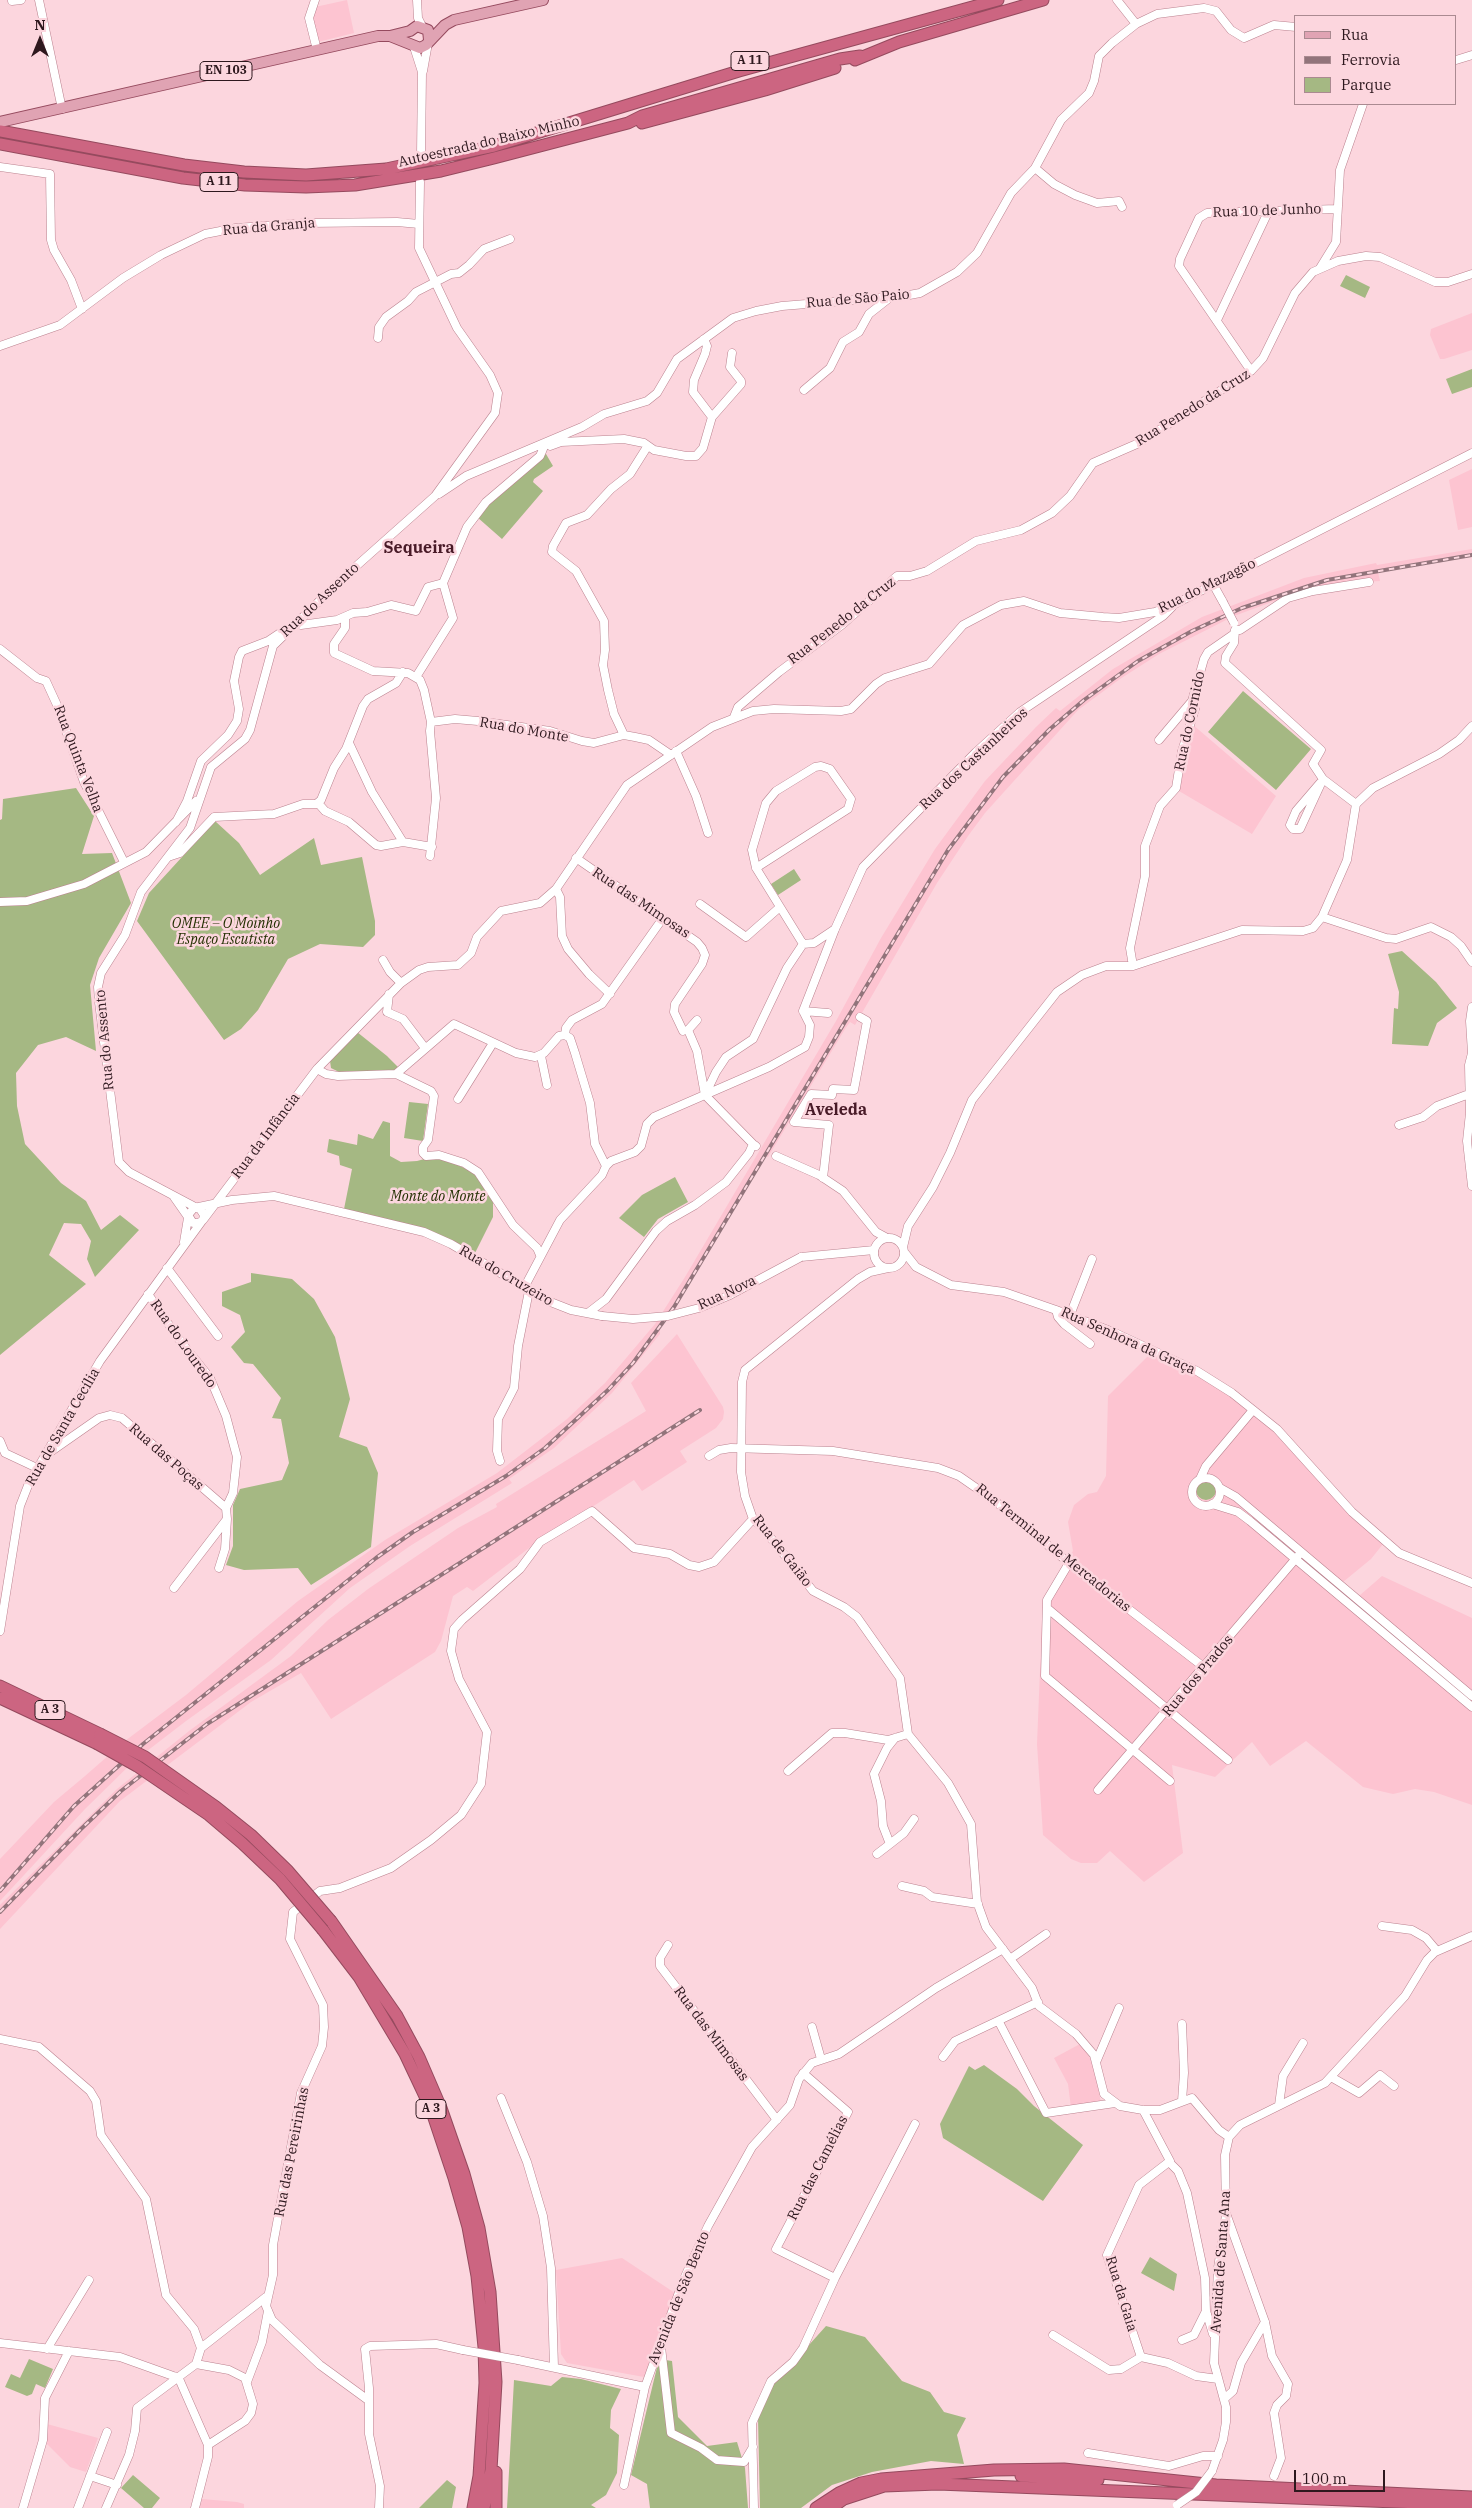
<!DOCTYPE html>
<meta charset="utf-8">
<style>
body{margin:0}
#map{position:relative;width:1472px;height:2508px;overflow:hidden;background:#fcd6de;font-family:"IBM Plex Serif",serif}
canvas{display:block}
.legend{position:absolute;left:1294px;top:15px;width:162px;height:90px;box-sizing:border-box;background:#fcd6de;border:1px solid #aa8a91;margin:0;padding:6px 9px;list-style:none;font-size:15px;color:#2e181e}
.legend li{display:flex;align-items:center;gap:10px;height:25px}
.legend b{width:25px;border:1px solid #aa8a91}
.north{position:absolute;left:15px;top:15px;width:50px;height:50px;-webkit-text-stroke:4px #fcd6de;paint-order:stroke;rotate:0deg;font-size:14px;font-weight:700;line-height:20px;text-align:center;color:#2e181e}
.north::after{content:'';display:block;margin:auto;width:18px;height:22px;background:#2e181e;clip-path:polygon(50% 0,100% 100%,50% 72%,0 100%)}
.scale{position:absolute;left:1294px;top:2470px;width:91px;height:22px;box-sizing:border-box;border:2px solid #2e181e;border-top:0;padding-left:6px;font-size:15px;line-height:18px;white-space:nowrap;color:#2e181e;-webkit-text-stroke:4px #fcd6de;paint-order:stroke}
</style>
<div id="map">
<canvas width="1472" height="2508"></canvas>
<ul class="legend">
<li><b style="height:6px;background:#e0a3b3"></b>Rua</li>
<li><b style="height:6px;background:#92747b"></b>Ferrovia</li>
<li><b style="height:14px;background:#a5b883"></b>Parque</li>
</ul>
<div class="north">N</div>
<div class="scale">100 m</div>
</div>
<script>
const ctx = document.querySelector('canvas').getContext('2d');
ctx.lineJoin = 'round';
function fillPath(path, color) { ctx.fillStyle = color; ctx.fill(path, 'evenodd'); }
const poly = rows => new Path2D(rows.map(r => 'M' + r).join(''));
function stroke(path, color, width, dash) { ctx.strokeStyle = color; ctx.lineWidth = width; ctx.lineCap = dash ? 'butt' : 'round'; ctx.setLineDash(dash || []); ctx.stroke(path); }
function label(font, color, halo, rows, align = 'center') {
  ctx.font = font + ' "IBM Plex Serif",serif'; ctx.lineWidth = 5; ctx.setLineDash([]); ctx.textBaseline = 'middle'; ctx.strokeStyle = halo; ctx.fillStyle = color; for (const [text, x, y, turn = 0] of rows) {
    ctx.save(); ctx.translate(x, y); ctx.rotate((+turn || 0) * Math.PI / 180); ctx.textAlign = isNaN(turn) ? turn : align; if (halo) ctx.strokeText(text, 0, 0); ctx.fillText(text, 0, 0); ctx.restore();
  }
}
fillPath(poly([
 [347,0,354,33,318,42,312,17,315,7],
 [1472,313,1472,350,1444,359,1440,359,1430,335,1431,329],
 [1472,469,1472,527,1458,530,1449,480],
 [1472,549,1472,556,1378,572,1380,581,1345,583,1280,599,1234,616,1159,654,1120,679,1078,710,985,813,968,836,937,883,855,1025,850,1022,845,1029,768,1157,766,1156,660,1328,660,1334,612,1393,554,1448,509,1479,512,1483,410,1546,350,1588,271,1660,186,1721,134,1761,85,1809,0,1901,0,1859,54,1802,85,1776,125,1741,186,1695,298,1601,385,1540,497,1473,567,1419,605,1383,655,1324,685,1277,836,1021,881,938,935,849,985,781,1036,727,1056,708,1060,711,1113,669,1202,617,1304,578,1376,563,1377,565],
 [1192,724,1276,796,1252,834,1179,791,1186,759,1183,758],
 [677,1334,723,1407,724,1412,723,1419,716,1428,680,1451,687,1462,642,1491,634,1480,533,1545,473,1591,467,1587,453,1596,441,1641,435,1652,331,1719,301,1673,251,1702,120,1801,0,1929,0,1905,117,1789,189,1731,291,1656,328,1620,368,1589,458,1528,497,1507,496,1504,646,1411,631,1383],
 [1150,1354,1200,1375,1247,1407,1275,1433,1353,1517,1383,1544,1371,1559,1343,1582,1359,1596,1382,1576,1472,1618,1472,1805,1434,1792,1415,1789,1393,1794,1363,1787,1306,1741,1270,1766,1252,1742,1215,1777,1172,1765,1183,1853,1144,1882,1110,1851,1097,1863,1081,1863,1071,1859,1043,1835,1037,1744,1043,1598,1073,1551,1068,1522,1074,1505,1088,1494,1097,1492,1106,1476,1108,1396],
 [1080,2044,1093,2062,1101,2103,1071,2108,1068,2084,1054,2058],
 [622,2258,675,2293,644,2377,567,2363,561,2354,556,2270],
 [47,2424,98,2438,86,2472,70,2467,47,2444],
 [202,2499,237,2502,244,2504,244,2508,200,2508]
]), '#fdc4d1');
fillPath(poly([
 [1346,275,1370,287,1365,298,1340,286],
 [1472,369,1472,387,1452,394,1446,379],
 [546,454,553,466,534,479,533,482,543,491,502,539,477,517,505,486,522,470],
 [1243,691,1311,749,1276,790,1208,732],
 [76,788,94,816,82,854,112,853,131,903,99,958,90,985,96,1051,66,1037,38,1045,16,1073,17,1106,25,1144,61,1183,86,1201,101,1230,120,1215,139,1230,95,1277,87,1259,91,1241,81,1224,64,1223,49,1255,86,1284,0,1355,0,820,2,819,3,799],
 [215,821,239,843,260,875,314,838,321,865,362,857,375,921,375,935,363,947,320,944,288,959,258,1010,241,1029,224,1040,137,921,149,893],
 [794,869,801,880,778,895,771,884],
 [1402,951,1436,982,1457,1008,1437,1023,1428,1046,1392,1044,1394,1008,1398,1009,1399,992,1388,954],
 [357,1032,387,1056,399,1068,392,1071,339,1072,331,1068,330,1061],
 [409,1102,428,1104,423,1141,404,1138],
 [383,1121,390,1123,390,1156,401,1162,417,1161,432,1157,451,1162,473,1172,493,1200,493,1217,475,1253,437,1234,344,1209,352,1169,340,1165,339,1156,327,1152,329,1139,357,1145,358,1134,373,1139],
 [675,1177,688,1202,658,1219,644,1237,619,1218,642,1195],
 [251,1273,292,1279,314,1299,335,1337,350,1399,339,1437,367,1447,378,1473,371,1547,311,1585,298,1568,244,1570,226,1565,233,1546,233,1505,240,1489,282,1480,289,1463,281,1419,272,1418,281,1398,253,1364,244,1363,231,1347,245,1332,240,1315,222,1306,222,1292,251,1282],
 '1196 1490a10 10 0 1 1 20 0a10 10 0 1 1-20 0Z',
 [984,2065,1017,2089,1034,2106,1083,2145,1043,2201,943,2138,940,2124,969,2066,975,2070],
 [1150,2257,1177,2274,1174,2291,1141,2273],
 [826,2326,865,2337,902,2381,930,2392,944,2412,966,2418,957,2435,964,2464,931,2461,872,2472,832,2485,801,2508,760,2508,758,2418,774,2384],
 [29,2359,53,2369,45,2388,36,2384,32,2394,27,2396,5,2387,11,2374,20,2378],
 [659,2359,672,2361,678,2417,707,2446,737,2442,745,2468,748,2508,650,2508,647,2484,631,2475],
 [562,2377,581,2379,621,2389,611,2410,610,2428,619,2435,617,2473,606,2495,591,2505,596,2508,507,2508,514,2380,551,2386],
 [133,2475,160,2498,152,2508,144,2508,121,2488],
 [447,2480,456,2487,452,2508,419,2508]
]), '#a5b883');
const minor = poly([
 [39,0,62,109],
 [315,0,309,18,317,50],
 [417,0,418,18,422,26],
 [1117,0,1136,24],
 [12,1,21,0],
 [414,47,422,72,421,155],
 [1456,60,1472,55],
 [423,71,428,43],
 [0,167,50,174,51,240,54,250,71,280,82,309],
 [1035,168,1054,184,1075,195,1097,203,1119,201,1122,207],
 [1320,268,1336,242,1340,170,1363,104],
 [1217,320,1269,210],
 [378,338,379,327,386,317,408,301,416,292,451,274,459,273,469,265,484,249,510,239],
 [0,346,60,325,123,278,161,255,205,234,236,228,307,223,397,222,419,224],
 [1251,371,1179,266,1180,259,1199,218,1207,213,1337,209],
 [804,390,830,368,843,342,859,332,869,314,888,299],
 [712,417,741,384,741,381,730,367,732,353],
 [550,446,561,442,624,439,644,443,654,450,686,456,696,456,703,448,712,417,693,392,694,380,705,354,707,346,704,339],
 [439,494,466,476,582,427,604,414,647,401,657,393,677,359,733,318,756,311,782,306,904,296,920,293,957,272,977,253,1011,193,1035,168,1061,120,1089,93,1094,81,1099,56,1112,43,1136,24,1157,14,1204,8,1216,11,1231,30,1244,38,1274,25,1296,27],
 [1213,584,1223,602],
 [345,617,345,628,334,644,334,653,373,671,408,673,420,680,424,690,431,722,430,731,436,798,430,856],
 [296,622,301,625,337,620,353,613,367,612,391,605,416,611,428,587,443,583,467,527,486,502,540,456,543,449],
 [1235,631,1234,643,1226,656,1225,663,1321,750,1313,764,1323,779,1356,804],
 [0,649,37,678,46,681,57,705,84,782,124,862],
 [416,677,453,618,443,583],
 [734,717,738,707,779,672,843,624,897,576,910,576,927,571,976,541,1021,530,1052,513,1070,496,1093,463,1139,443,1251,371,1263,358,1295,293,1313,272,1338,261,1366,256,1380,257,1435,282,1448,282,1472,274],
 [431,722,455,719,478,721,550,731,582,741,594,743,624,735,635,737,649,740,671,755],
 [624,735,614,714,608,690,603,665,605,650,604,621,576,571,552,552,553,546,566,523,587,515,611,489,630,474,647,447],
 [1159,740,1192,701],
 [349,743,372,792,403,842],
 [676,751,696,796,708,833],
 [1320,783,1296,811,1290,825,1293,829,1300,829,1323,779],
 [318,803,325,811,349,822,376,845,381,846,403,842,432,847],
 [176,822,187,801,201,761,228,735,237,721,239,709,234,681,239,657,242,651,268,641,280,633],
 [168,857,180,853,214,817,274,814,303,804,316,804,321,800,334,768,346,749,363,706,368,699,396,683,403,672],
 [576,858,697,942,702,948,705,955,702,964,675,1004,674,1012,683,1031],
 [756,868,848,809,851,799,830,769,821,766,815,767,776,791,766,803,752,850,756,868,803,944],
 [556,889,560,897,562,936,568,949,589,974,610,994],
 [0,902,27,901,84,884,146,852,196,801],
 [700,904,746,937,780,907],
 [1322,917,1386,938,1396,939,1431,927,1451,937,1461,946,1472,962],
 [383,960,390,972,401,983],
 [1133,966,1130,948,1145,876,1145,846,1160,806,1176,788,1182,751,1195,709,1192,701,1204,659,1208,652,1234,634,1235,630,1240,630,1288,598,1313,591,1369,582],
 [389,994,387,1012,403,1019,425,1048],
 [803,1011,828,1013],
 [697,1020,688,1030,697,1051,705,1095,753,1144],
 [565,1035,566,1028,572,1020,602,1004,663,918],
 [565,1035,570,1038,575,1053,590,1103,595,1144,606,1166],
 [1472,1053,1469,1065,1470,1113,1467,1141,1472,1186],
 [1472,1053,1470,1021,1472,1007],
 [541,1056,547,1085],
 [317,1069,326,1074,338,1076,396,1074,454,1024,516,1053,535,1057,544,1053,559,1036,565,1035],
 [396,1074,431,1091,434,1096,428,1140,423,1147,423,1153,426,1156,439,1155,464,1163,478,1172,513,1225,537,1248,540,1255],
 [705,1095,716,1072,726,1057,753,1039,787,968,803,944,814,943,835,929],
 [458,1099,493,1043],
 [1399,1125,1423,1117,1437,1106,1469,1094],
 [776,1156,819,1175,843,1191,876,1232,887,1238],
 [823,1178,829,1125,794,1122,811,1094,832,1095,833,1089,854,1090,867,1021,860,1017],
 [174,1197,188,1217],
 [197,1208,129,1172,119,1162,99,1002,98,987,101,973,125,935,141,892,190,828,211,767,245,739,250,730,273,646,344,577,435,496,495,413,498,393,490,375,457,328,419,248,420,182],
 [200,1209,204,1215,203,1220,199,1223,193,1223,188,1215,194,1208,232,1200,274,1196,424,1232,451,1244,548,1301,571,1310,602,1316],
 [203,1220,317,1069,401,983,419,970,428,967,458,965,471,953,477,937,501,911,540,903,556,889,627,785,712,727,753,711,774,709,841,711,851,709,876,684,885,678,929,664,963,625,1001,605,1024,601,1060,613,1103,617,1119,618,1155,612,1173,605,1472,453],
 '874 1253a15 15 0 1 1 30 0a15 15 0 1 1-30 0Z',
 [184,1242,188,1218],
 [903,1247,908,1226,933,1187,950,1153,972,1100,1057,992,1082,975,1106,966,1133,966,1242,930,1303,931,1313,928,1322,917,1347,860,1356,804,1373,788,1439,754,1459,740,1472,726],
 [905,1253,916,1267,951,1285,1004,1292,1056,1310,1113,1332,1197,1371,1232,1393,1277,1429,1352,1512,1399,1553,1472,1583],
 [801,1257,874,1250],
 [167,1268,218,1336],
 [888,1268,870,1272,858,1279,745,1370,742,1382,741,1472,745,1496,753,1519,763,1528,813,1591,844,1607,857,1617,900,1678,908,1734,948,1783,971,1824,977,1902,986,1927,1032,1988,1039,2006,1076,2034,1094,2055,1104,2094,1120,2106,1143,2110,1160,2110,1192,2098,1219,2130,1229,2137],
 [524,1288,560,1220,602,1175,606,1166,611,1161,635,1152,641,1146,647,1124,654,1117,769,1067,805,1047,809,1037,810,1025,803,1011,835,929,863,867,976,752,1020,712,1163,616,1172,607],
 [148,1294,178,1338,210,1378,226,1416,237,1457,233,1493,226,1508],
 [1056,1310,1058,1317,1064,1324,1090,1344],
 [588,1313,606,1299,656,1231,667,1221,695,1205,726,1182,749,1153,753,1144,756,1146],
 [1070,1315,1092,1259],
 [0,1441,5,1453,37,1468],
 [46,1455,99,1418,110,1415,122,1418,226,1508],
 [709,1456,719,1450,731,1448,833,1451,938,1468,959,1476,995,1501,1069,1563,1205,1668],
 [500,1461,497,1451,498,1419,514,1388,518,1346,529,1291],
 '1192 1492a14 14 0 1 1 28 0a14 14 0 1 1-28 0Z',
 [1200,1479,1206,1466,1253,1410],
 [1220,1488,1236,1497,1472,1696],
 [1212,1504,1238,1512,1250,1521,1472,1707],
 [1069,1563,1047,1600,1045,1676,1170,1781],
 [219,1568,225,1549,227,1519],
 [174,1588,227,1519,226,1508],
 [1047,1608,1228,1760],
 [0,1631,20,1506,29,1483,100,1361,202,1221],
 [895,1738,887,1748,874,1774,881,1801,883,1826,890,1844,904,1833,914,1819],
 [788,1771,832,1733,845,1733,888,1740,908,1734],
 [1098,1790,1298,1556],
 [877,1854,890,1844],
 [902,1886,924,1891,932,1897,978,1904],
 [1382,1926,1412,1930,1426,1938,1437,1951],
 [668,1945,660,1958,660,1966,777,2120],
 [1010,1959,1046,1934],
 [999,2022,1046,2113,1115,2103],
 [1182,2024,1184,2073,1182,2101],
 [812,2027,821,2059],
 [0,2039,39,2047,90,2091,96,2101,101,2135,146,2199,166,2295,194,2329,201,2348],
 [943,2057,955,2041,1038,2002],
 [1097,2060,1119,2008],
 [803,2073,848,2112,776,2249,835,2278,915,2124],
 [1331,2077,1359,2093,1380,2075,1394,2086],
 [501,2098,527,2162,543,2216,551,2268,554,2367],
 [1279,2105,1283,2076,1303,2043],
 [1169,2162,1178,2171,1187,2193,1205,2278,1206,2311,1213,2334],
 [1227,2216,1265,2322,1272,2356,1288,2384,1286,2396,1277,2405,1274,2413,1281,2458,1274,2476],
 [1053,2335,1109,2370,1121,2369,1141,2357,1168,2363,1196,2376,1218,2379],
 [1182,2340,1194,2335,1206,2311],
 [0,2343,120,2357,176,2377],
 [661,2347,671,2433,701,2448,717,2460,744,2462,753,2447],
 [201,2348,266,2297],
 [47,2349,89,2280],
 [1141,2357,1107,2255,1139,2185,1170,2161,1143,2110],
 [518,2360,645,2387],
 [196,2364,229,2370,245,2378,253,2404,251,2413,245,2421,208,2445],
 [176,2377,180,2381,208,2445,208,2457,195,2508],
 [247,2382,262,2342,268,2311],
 [1224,2399,1233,2391,1241,2363,1265,2322],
 [368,2400,320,2365,272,2320,266,2306,273,2275,273,2245,301,2093,322,2046,324,2027,323,2005,290,1939,293,1912,320,1891,340,1888,391,1868,431,1840,461,1815,481,1784,487,1732,459,1679,451,1651,454,1629,462,1620,520,1569,540,1542,592,1511,634,1548,670,1554,689,1565,699,1567,714,1562,753,1519],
 [1088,2453,1169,2466,1203,2456,1218,2456],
 [1212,2471,1223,2440,1226,2422,1226,2407,1214,2363,1218,2268,1226,2215,1225,2155,1229,2137,1240,2125,1325,2083,1405,1996,1427,1960,1435,1952,1472,1936],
 [90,2476,117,2485],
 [624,2485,645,2387,683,2281,708,2226,752,2147,790,2105,799,2079,812,2063,839,2054,936,1988,1003,1949],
 [23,2508,43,2440,45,2398,69,2351],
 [78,2508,107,2432],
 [106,2508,129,2455,135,2431,137,2408,196,2364,201,2348],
 [379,2508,380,2486,369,2434,369,2388,365,2349,370,2346,436,2344,463,2350],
 [754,2508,752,2423,771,2381,793,2362,803,2348,835,2278]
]);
const major = poly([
 [390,36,420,48,426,45,445,25,454,20,543,0],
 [0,122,378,36,390,36,410,31,417,26,428,30,429,40]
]);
const highway = poly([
 [855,60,899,42,1043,0],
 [642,123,765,90,835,68],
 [0,131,184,165,244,172,306,175,386,169,494,146,739,71,998,0],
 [0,144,183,178,245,185,306,187,355,185,441,171,494,158,628,123,642,116,840,59,860,56],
 [0,1686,100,1734],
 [0,1698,96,1743],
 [331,1921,397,2016,419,2057,441,2108,464,2174,479,2228,490,2292,496,2382,491,2470,484,2508],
 [323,1930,359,1977,405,2054,431,2109,454,2178,468,2227,477,2276,484,2347,485,2383,479,2476,473,2508],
 [1021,2476,1098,2480],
 [496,2508,496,2472],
 [816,2508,839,2493,861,2483,881,2479,994,2470,1064,2469,1216,2485,1472,2497],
 [831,2508,844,2499,884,2486,938,2484,1472,2505]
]);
stroke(minor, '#bb828f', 9);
stroke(major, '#954a5e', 12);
stroke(highway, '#954a5e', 13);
stroke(minor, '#fff', 8);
stroke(major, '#e0a3b3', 10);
stroke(highway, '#cc6581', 11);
const rail = poly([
 [0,1891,74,1806,143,1744,376,1558,413,1532,506,1476,545,1448,608,1390,633,1363,674,1307,948,850,1003,777,1050,729,1084,700,1138,661,1192,631,1242,608,1327,580,1472,555],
 [0,1912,81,1829,121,1791,207,1724,700,1410]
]);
stroke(rail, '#92747b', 4);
stroke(rail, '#fcd6de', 2, [5.5]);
const minorBridge = poly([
 [1223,602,1234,623],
 [602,1316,633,1319,668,1316,699,1308,730,1295,801,1257],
 [463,2350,518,2360],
 [1177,2505,1196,2492,1212,2471]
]);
const highwayBridge = poly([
 [100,1734,145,1757,216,1807,251,1835,288,1871,331,1921],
 [96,1743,137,1766,209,1815,242,1843,280,1879,323,1930]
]);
stroke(minorBridge, '#bb828f', 9, []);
stroke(highwayBridge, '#954a5e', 13, []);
stroke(minorBridge, '#fff', 8);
stroke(highwayBridge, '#cc6581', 11);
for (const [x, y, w] of [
 [750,61,38],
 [226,71,52],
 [219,182,38],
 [50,1710,30],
 [431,2109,30]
]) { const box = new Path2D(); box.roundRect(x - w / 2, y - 9.5, w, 19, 4); ctx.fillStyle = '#fcd6de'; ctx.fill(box); stroke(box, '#2e181e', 1); }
label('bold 12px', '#2e181e', null, [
 ["A 11",750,61],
 ["EN 103",226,71],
 ["A 11",219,182],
 ["A 3",50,1710],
 ["A 3",431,2109]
]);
label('14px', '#2e181e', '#fcd6de', [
 ["Autoestrada do Baixo Minho",489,142,-13],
 ["Rua 10 de Junho",1267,211,-2],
 ["Rua da Granja",269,227,-5],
 ["Rua de São Paio",858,299,-5],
 ["Rua Penedo da Cruz",1193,408,-32],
 ["Rua do Mazagão",1207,586,-26],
 ["Rua do Assento",320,600,-43],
 ["Rua Penedo da Cruz",842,621,-38],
 ["Rua do Cornido",1190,721,-78],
 ["Rua do Monte",524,730,10],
 ["Rua Quinta Velha",78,759,69],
 ["Rua dos Castanheiros",974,759,-43],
 ["Rua das Mimosas",641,903,34],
 ["Rua do Assento",105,1040,-95],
 ["Rua da Infância",266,1136,-53],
 ["Rua do Cruzeiro",506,1276,30],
 ["Rua Nova",727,1293,-25],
 ["Rua Senhora da Graça",1128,1341,24],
 ["Rua do Louredo",183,1344,55],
 ["Rua de Santa Cecília",63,1427,-60],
 ["Rua das Poças",166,1457,41],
 ["Rua Terminal de Mercadorias",1053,1548,39],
 ["Rua de Gaião",782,1551,52],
 ["Rua dos Prados",1198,1676,-50],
 ["Rua das Mimosas",711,2034,53],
 ["Rua das Pereirinhas",292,2152,-79],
 ["Rua das Camélias",818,2168,-63],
 ["Avenida de Santa Ana",1221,2262,-86],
 ["Rua da Gaia",1121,2294,73],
 ["Avenida de São Bento",679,2298,-68]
]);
label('italic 14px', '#222f00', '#fcd6de', [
 ["OMEE – O Moinho",226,924],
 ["Espaço Escutista",226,940],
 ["Monte do Monte",438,1197]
]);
label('bold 16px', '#481a27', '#fcd6de', [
 ["Sequeira",419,548],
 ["Aveleda",836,1110]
]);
</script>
